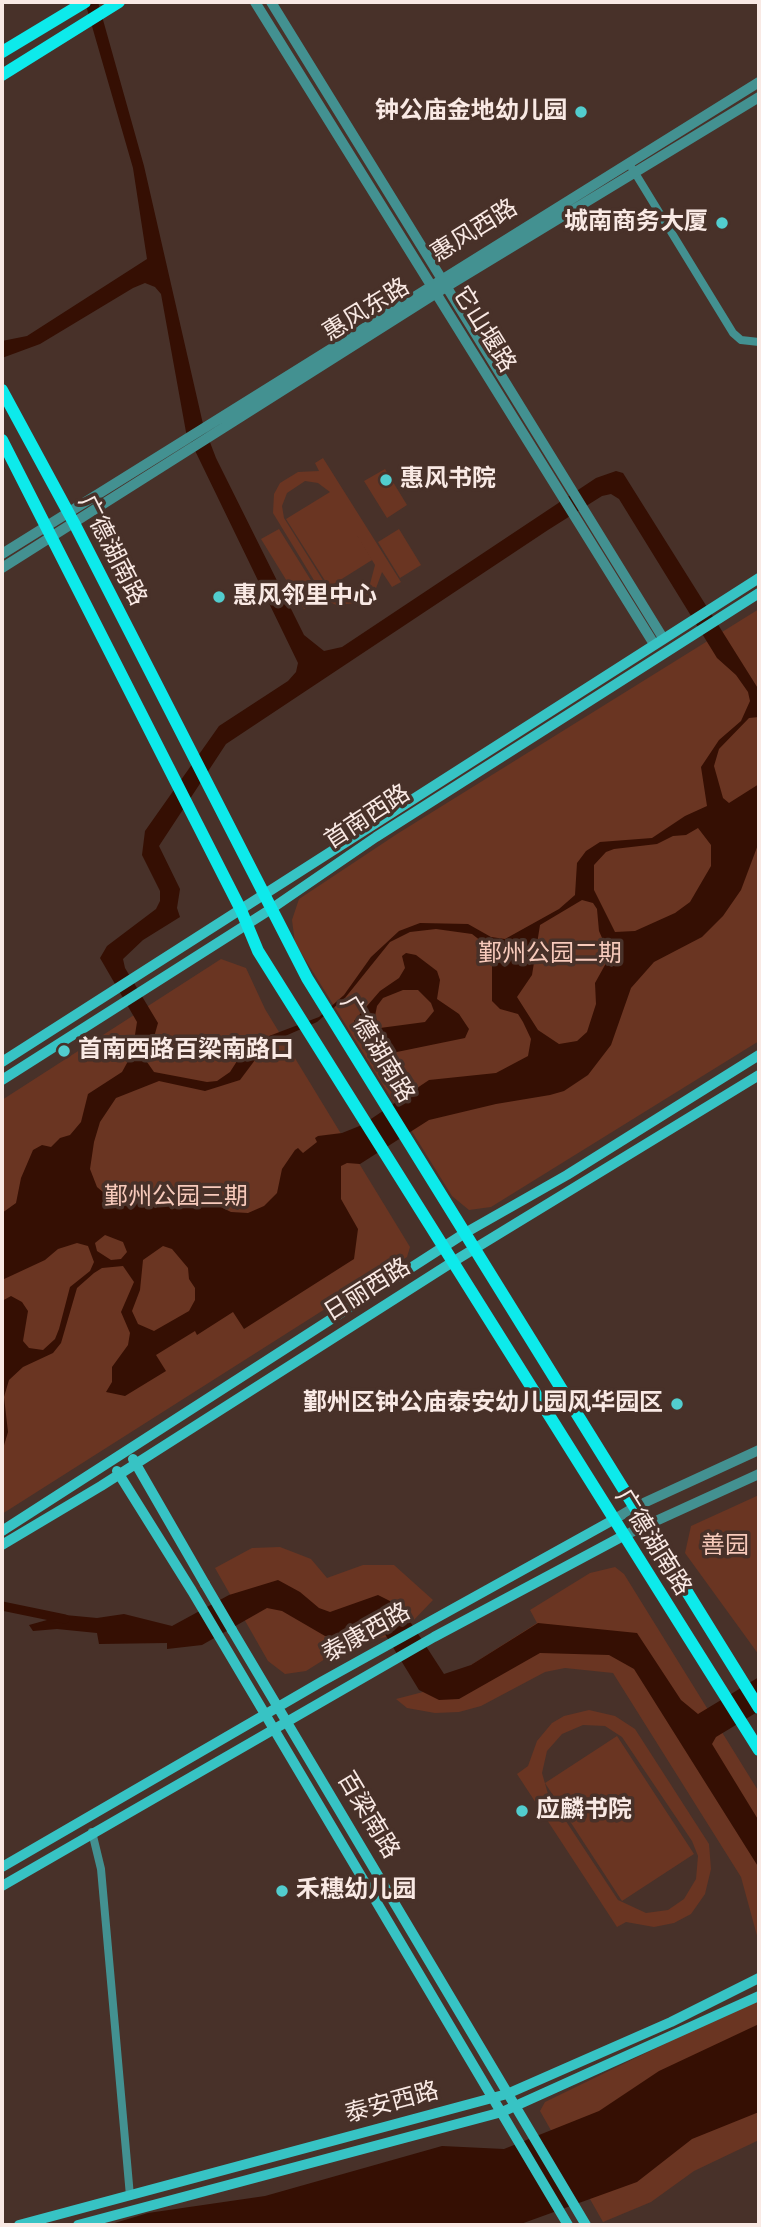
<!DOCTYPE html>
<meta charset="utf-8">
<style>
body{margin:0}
#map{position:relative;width:761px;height:2227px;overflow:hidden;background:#483129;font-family:Jost,sans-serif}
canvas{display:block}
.frame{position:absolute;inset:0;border:4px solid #f9e9e4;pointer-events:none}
</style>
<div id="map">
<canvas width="761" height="2227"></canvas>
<div class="frame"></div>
</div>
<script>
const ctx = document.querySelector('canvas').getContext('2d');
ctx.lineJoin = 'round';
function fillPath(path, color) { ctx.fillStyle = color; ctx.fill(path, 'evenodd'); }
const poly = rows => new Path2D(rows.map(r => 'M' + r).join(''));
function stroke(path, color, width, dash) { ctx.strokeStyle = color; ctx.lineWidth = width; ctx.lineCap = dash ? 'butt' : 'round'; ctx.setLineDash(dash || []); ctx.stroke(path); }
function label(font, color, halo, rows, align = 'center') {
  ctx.font = font + ' Jost,"Noto Sans SC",sans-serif'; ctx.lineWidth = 7; ctx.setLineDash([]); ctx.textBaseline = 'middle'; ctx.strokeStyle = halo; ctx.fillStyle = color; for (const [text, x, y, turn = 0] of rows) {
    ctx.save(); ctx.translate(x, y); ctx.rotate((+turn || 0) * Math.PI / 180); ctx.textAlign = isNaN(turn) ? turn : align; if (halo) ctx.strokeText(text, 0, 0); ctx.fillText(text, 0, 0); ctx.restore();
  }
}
fillPath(poly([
 [323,458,401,582,392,587,382,572,375,591,356,603,336,605,326,600,273,513,274,494,280,483,298,472,319,471,315,463],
 [305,481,318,483,330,492,286,519,329,587,372,560,341,509,375,565,370,584,357,594,340,596,329,590,284,518,282,506,287,493],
 [385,469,407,505,387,518,364,481],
 [279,529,322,598,304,609,261,539],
 [399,529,421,565,400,578,378,542],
 [759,609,759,1041,491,1207,469,1210,452,1196,295,943,292,920,299,899,397,834],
 [221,959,246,968,265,1009,410,1247,407,1257,2,1514,2,1100],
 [759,1495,759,1655,685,1553,691,1526],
 [280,1547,311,1559,327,1578,363,1565,394,1565,433,1600,411,1623,387,1637,352,1642,306,1671,285,1674,268,1661,215,1568,252,1548],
 [615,1567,624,1574,759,1792,759,1943,741,1877,613,1673,565,1668,545,1672,481,1706,459,1712,435,1713,407,1708,396,1699,423,1692,471,1665,537,1623,530,1610,590,1573],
 [589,1710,615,1716,635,1729,709,1844,711,1869,705,1894,691,1914,674,1923,654,1927,626,1922,617,1927,517,1774,528,1766,537,1741,552,1723,564,1716],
 [583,1725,605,1726,622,1737,692,1841,698,1856,696,1879,684,1899,668,1910,646,1913,618,1900,548,1794,542,1773,547,1751,562,1734],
 [617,1736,694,1854,622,1901,545,1783],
 [759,1998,759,2140,694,2171,651,2202,603,2222,540,2111,545,2102]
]), '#6a3522');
fillPath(poly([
 [85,2,98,2,144,166,203,424,216,458,304,635,324,651,342,647,596,478,616,471,623,473,759,690,759,717,749,718,719,749,714,766,723,798,729,803,759,784,759,842,741,890,723,916,702,937,654,962,631,988,611,1045,588,1075,564,1091,550,1095,496,1104,429,1120,360,1164,347,1163,341,1166,341,1199,358,1229,354,1259,244,1329,233,1312,197,1335,195,1331,156,1355,166,1371,125,1396,106,1392,112,1382,112,1367,128,1345,130,1333,121,1312,134,1282,123,1266,102,1268,94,1273,77,1288,61,1343,53,1353,23,1367,9,1380,4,1397,8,1432,2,1452,2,1301,11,1296,22,1302,28,1311,23,1341,29,1348,43,1350,55,1339,59,1329,70,1287,90,1271,94,1262,88,1246,77,1243,58,1249,45,1260,2,1280,2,1213,16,1203,21,1178,33,1150,42,1145,51,1147,60,1138,70,1135,81,1122,88,1094,122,1072,132,1054,137,1022,100,958,107,946,156,909,160,901,160,891,142,855,145,831,219,726,288,681,296,672,298,663,186,432,161,294,155,287,145,283,133,288,40,344,2,358,2,341,27,336,147,259,133,168],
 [611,494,619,499,717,658,736,675,748,692,750,701,741,721,719,740,701,767,707,806,685,816,652,838,600,842,586,851,577,863,575,895,559,909,505,939,491,937,468,924,420,923,399,931,371,957,344,995,319,1017,248,1044,230,1072,217,1081,207,1082,154,1072,147,1062,158,1023,125,968,123,959,143,940,180,917,177,908,180,889,159,846,226,744,548,530,602,496],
 [698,828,711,845,711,866,690,902,675,913,635,931,615,932,594,890,594,865,606,852,614,849,657,844,673,836,686,835],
 [582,900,593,903,597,909,599,931,610,956,595,983,596,1004,587,1032,577,1041,559,1044,538,1030,517,997,532,975,540,925],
 [436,929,472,934,486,945,492,964,492,1001,500,1009,518,1014,523,1022,531,1039,528,1056,496,1073,429,1080,362,1125,342,1133,318,1136,315,1138,317,1142,303,1153,298,1148,295,1150,282,1169,277,1193,264,1206,248,1213,231,1212,188,1191,159,1199,137,1200,104,1193,97,1187,90,1169,94,1142,100,1122,116,1098,159,1081,205,1091,240,1080,267,1044,317,1022,345,998,390,942,410,932],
 [105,1235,123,1242,127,1252,121,1259,111,1260,97,1251,95,1243],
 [163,1246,172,1249,188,1268,189,1279,195,1288,195,1300,189,1311,154,1331,138,1324,132,1311,140,1290,143,1260],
 [406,953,416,955,437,971,440,980,437,999,459,1014,469,1029,465,1038,392,1053,383,1067,354,1021,380,991,399,978,405,968,402,956],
 [403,990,418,990,431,1003,434,1011,425,1022,380,1028,375,1016,377,1006,383,998],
 [278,1580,300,1592,319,1608,330,1612,378,1595,392,1602,411,1623,444,1674,471,1665,538,1623,637,1633,681,1700,698,1714,759,1677,759,1711,716,1737,712,1744,759,1821,759,1868,634,1669,609,1655,540,1653,459,1699,439,1700,419,1690,380,1626,370,1623,339,1637,325,1636,282,1611,267,1608,202,1645,167,1649,167,1643,99,1644,97,1633,57,1629,33,1631,29,1625,65,1615,97,1618,124,1614,172,1626,229,1595],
 [759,2024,759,2112,692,2139,637,2182,518,2225,108,2225,148,2213,265,2196,442,2146,504,2149,599,2111,659,2071]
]), '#350f03');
stroke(poly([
 [2,1606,65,1619]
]), '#350f03', 9);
stroke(poly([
 [632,168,733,333,741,340,759,342],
 [92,1832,101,1869,130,2196]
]), '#439191', 8);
stroke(poly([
 [255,2,654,644],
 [271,2,663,638],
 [2,554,759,82],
 [2,568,446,287,759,97],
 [613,1520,635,1507,759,1450],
 [623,1536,759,1474]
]), '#439191', 10);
stroke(poly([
 [2,1062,759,578],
 [2,1080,271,909,376,837,759,593],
 [133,1459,205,1584],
 [117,1471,192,1591,568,2225],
 [2,1531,465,1233,567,1175,759,1055],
 [2,1545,101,1486,451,1263,759,1075],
 [232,1630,586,2225],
 [2,1867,321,1682,613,1520],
 [2,1886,434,1637,623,1536],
 [19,2225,507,2094,671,2022,759,1978],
 [78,2225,502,2112,759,1996]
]), '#37c3c4', 10);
stroke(poly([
 [2,52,85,2],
 [2,75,119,2],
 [2,390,74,523,307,978,759,1708],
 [2,440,241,910,258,951,759,1750]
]), '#0deaeb', 12);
stroke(poly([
 [205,1584,232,1630]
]), '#37c3c4', 10);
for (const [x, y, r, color] of [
 [581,112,7,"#52cdce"],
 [722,223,7,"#52cdce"],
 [386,480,7,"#52cdce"],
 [219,597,7,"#52cdce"],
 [64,1051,7,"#52cdce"],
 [677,1404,7,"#52cdce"],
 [522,1811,7,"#52cdce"],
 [282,1891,7,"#52cdce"]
]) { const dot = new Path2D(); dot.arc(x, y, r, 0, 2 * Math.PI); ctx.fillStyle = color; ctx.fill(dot); stroke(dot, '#483129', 2.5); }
label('bold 24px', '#f9e9e4', '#483129', [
 ["钟公庙金地幼儿园",567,112,"right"],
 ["城南商务大厦",708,223,"right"],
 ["惠风书院",400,480],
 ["惠风邻里中心",233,597],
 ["首南西路百梁南路口",78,1051],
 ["鄞州区钟公庙泰安幼儿园风华园区",663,1404,"right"],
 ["应麟书院",536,1811],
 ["禾穗幼儿园",296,1891]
], 'left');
label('24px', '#f9e9e4', '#483129', [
 ["惠风西路",475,232,-32],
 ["惠风东路",367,311,-32],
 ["它山堰路",483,330,58],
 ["广德湖南路",111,551,63],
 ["首南西路",368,818,-33],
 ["广德湖南路",376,1050,59],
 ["日丽西路",368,1291,-32],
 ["广德湖南路",652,1543,58],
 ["泰康西路",367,1634,-29],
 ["百梁南路",367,1816,59],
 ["泰安西路",392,2104,-15]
]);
label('24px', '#f7cabb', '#483129', [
 ["鄞州公园二期",550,955],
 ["鄞州公园三期",176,1198],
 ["善园",725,1547]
]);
</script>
